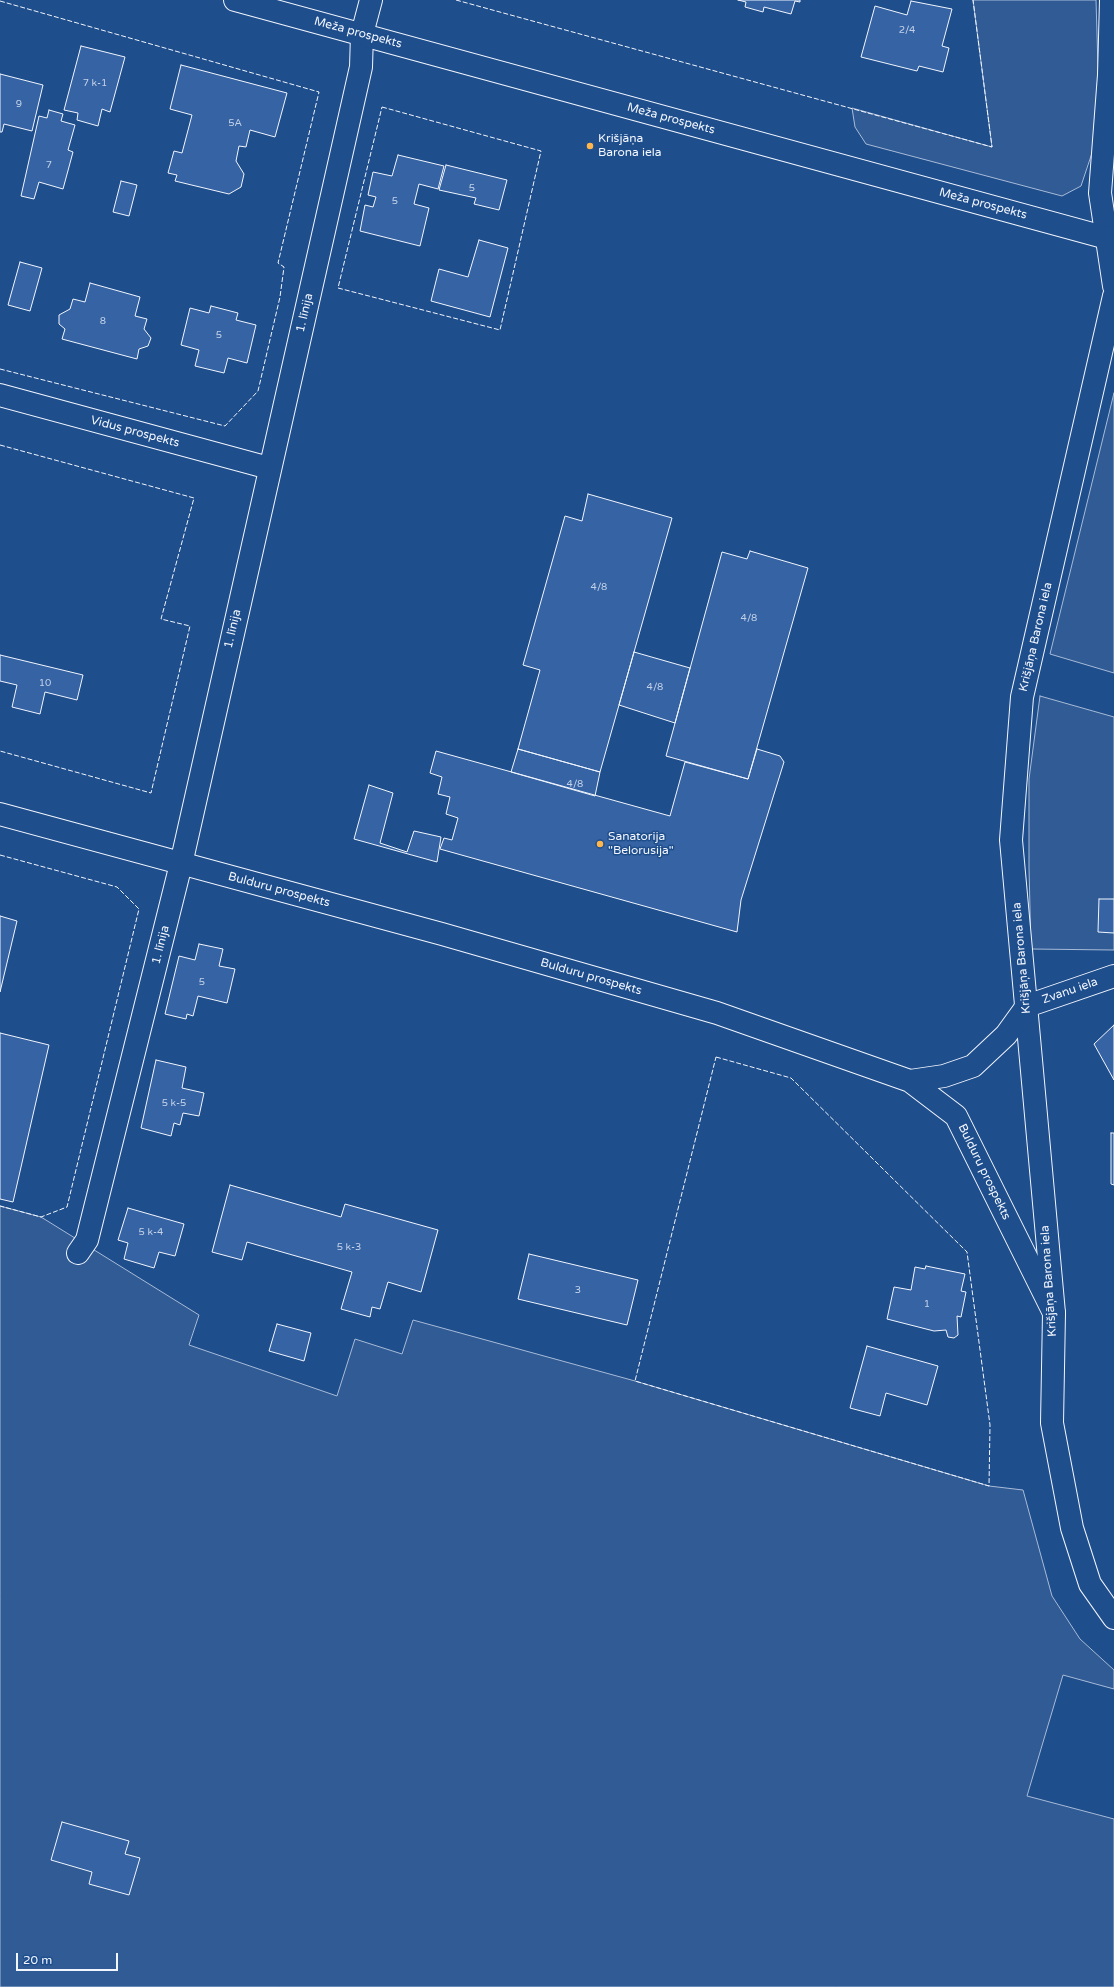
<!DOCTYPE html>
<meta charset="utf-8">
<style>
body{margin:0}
#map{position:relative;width:1114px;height:1987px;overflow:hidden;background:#1f4e8c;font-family:"Varela Round",sans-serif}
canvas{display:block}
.scale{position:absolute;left:16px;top:1953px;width:102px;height:18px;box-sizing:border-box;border:2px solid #f2f6ff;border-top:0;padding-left:5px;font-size:12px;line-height:14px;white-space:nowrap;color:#f2f6ff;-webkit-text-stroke:3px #1f4e8c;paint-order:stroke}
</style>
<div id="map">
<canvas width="1114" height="1987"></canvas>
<div class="scale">20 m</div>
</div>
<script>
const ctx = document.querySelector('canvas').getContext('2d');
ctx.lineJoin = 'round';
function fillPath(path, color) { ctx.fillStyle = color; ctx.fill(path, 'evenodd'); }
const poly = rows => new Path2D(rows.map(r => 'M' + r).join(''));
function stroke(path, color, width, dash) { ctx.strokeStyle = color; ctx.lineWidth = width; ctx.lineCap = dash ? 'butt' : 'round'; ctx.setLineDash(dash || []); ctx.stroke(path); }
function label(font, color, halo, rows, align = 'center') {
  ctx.font = font + ' "Varela Round",sans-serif'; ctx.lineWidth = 3; ctx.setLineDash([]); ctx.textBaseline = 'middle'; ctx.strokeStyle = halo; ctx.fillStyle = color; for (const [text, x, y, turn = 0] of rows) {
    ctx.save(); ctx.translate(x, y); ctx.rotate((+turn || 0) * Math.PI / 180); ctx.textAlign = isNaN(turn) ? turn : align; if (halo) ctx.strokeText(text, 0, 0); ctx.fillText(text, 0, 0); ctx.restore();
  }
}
const green = poly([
 [973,0,1096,0,1098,68,1095,144,1081,186,1062,196,866,144,855,127,852,108,992,147,973,0],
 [1114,393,1114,673,1050,654,1114,393],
 [1040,696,1114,717,1114,950,1031,949,1029,868,1029,779,1040,696],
 [0,1206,41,1217,199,1315,189,1345,337,1396,355,1339,402,1354,413,1320,635,1381,989,1486,1023,1490,1052,1596,1080,1639,1114,1670,1114,1689,1063,1675,1027,1796,1114,1819,1114,1987,0,1987,0,1206]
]);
fillPath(green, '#305b95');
stroke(green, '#a8bbd7', 1);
const building = poly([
 [738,0,800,0,800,2,795,1,791,14,764,7,763,12,745,7,746,2,738,0],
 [911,1,952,9,942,46,949,48,943,72,919,66,917,71,861,57,875,6,907,15,911,1],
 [81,46,125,57,110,112,102,109,98,126,77,120,78,113,64,110,81,46],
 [181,65,287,93,275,137,250,130,246,147,239,146,236,161,244,174,241,187,229,194,175,181,177,175,168,173,174,151,182,153,192,115,170,109,181,65],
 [0,74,43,85,32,131,4,124,2,132,0,132,0,74],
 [49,110,63,114,61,121,75,125,68,150,73,152,63,189,39,182,34,199,21,196,39,116,47,118,49,110],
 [398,155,444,166,438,189,419,184,414,204,429,208,420,246,360,231,365,205,373,207,376,197,368,195,373,172,392,176,398,155],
 [446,165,507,180,499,210,474,204,476,198,439,190,446,165],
 [121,181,137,185,129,216,113,212,121,181],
 [479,240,508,248,490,317,431,301,439,269,468,277,479,240],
 [20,262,42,268,30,311,8,305,20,262],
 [90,283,140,297,135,316,147,319,144,329,151,338,148,346,139,349,137,359,62,339,65,329,59,324,59,315,70,309,73,299,85,302,90,283],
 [211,306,238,313,236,320,256,325,247,363,228,358,224,373,195,366,199,350,181,345,190,308,209,313,211,306],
 [588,494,672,518,600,772,518,749,540,670,523,665,565,516,582,521,588,494],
 [750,551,808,568,748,779,666,756,722,552,747,559,750,551],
 [634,652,690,668,675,723,619,705,634,652],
 [0,655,83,675,77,700,45,692,40,714,12,707,17,685,0,681,0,655],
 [518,749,600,772,595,796,511,772,518,749],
 [757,749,780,756,784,762,741,900,737,932,440,849,444,838,452,840,458,818,446,814,450,797,438,794,442,777,430,773,436,751,670,816,685,762,748,779,757,749],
 [369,785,393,793,380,843,407,852,414,831,441,837,437,862,354,839,369,785],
 [1099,899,1114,899,1114,933,1098,932,1099,899],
 [0,916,17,921,0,992,0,916],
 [199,944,223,949,219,966,235,969,227,1003,198,996,193,1016,187,1014,186,1019,165,1014,179,956,195,960,199,944],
 [1114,1025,1114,1080,1094,1044,1114,1025],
 [0,1033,49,1045,13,1202,0,1199,0,1033],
 [156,1060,186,1067,182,1088,204,1093,199,1116,183,1113,180,1125,174,1123,171,1136,141,1128,156,1060],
 [1111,1133,1114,1133,1114,1185,1111,1184,1111,1133],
 [230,1185,341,1217,345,1204,438,1230,421,1292,388,1282,380,1309,372,1307,370,1317,341,1309,352,1272,247,1242,242,1260,212,1252,230,1185],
 [128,1208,184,1224,175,1256,159,1252,154,1268,124,1259,128,1243,118,1240,128,1208],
 [529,1254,638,1280,627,1325,518,1299,529,1254],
 [926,1266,965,1274,961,1291,966,1292,961,1317,957,1316,958,1335,954,1338,948,1337,946,1330,934,1331,887,1319,894,1287,911,1290,915,1267,925,1269,926,1266],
 [277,1324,311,1333,304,1361,269,1351,277,1324],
 [867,1346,938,1366,927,1405,886,1393,880,1416,850,1408,867,1346],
 [62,1822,129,1841,125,1854,140,1858,129,1895,89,1884,92,1872,51,1860,62,1822]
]);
fillPath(building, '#3563a3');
stroke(building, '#f2f6ff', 1);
const street = poly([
 [1111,0,1109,75,1100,193,1114,286],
 [0,395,269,468],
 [1027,1006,1114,976],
 [78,1253,87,1240,181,864,361,67,362,34,371,0],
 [1054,1313,1011,840,1022,697,1114,296]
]);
const secondary = poly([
 [235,0,1114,240],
 [0,814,442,934,717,1013,910,1081,956,1116,1054,1313,1052,1423,1072,1528,1090,1584,1114,1618],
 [910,1081,944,1076,973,1066,1006,1035,1027,1006]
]);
stroke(street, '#f2f6ff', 24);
stroke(secondary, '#f2f6ff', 24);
stroke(street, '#1f4e8c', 22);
stroke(secondary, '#1f4e8c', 22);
stroke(poly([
 [456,0,992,147,973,0],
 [0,1,319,92,278,263,284,267,280,297,258,391,225,426,0,369],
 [382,107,541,151,500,330,338,288,382,107],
 [0,445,194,498,161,619,190,626,151,793,0,751],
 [0,855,117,887,139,909,67,1207,41,1217,0,1206],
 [716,1057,791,1078,967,1252,990,1425,989,1486,635,1381,716,1057]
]), '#f2f6ff', 1, [5, 2]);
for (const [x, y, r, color] of [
 [590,146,4,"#ffb74d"],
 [600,844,4,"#ffb74d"]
]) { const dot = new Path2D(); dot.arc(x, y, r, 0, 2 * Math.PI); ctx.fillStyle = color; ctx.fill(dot); stroke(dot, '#1f4e8c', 1.5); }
label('10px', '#c3d1e8', null, [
 ["2/4",907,30],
 ["7 k-1",95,83],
 ["9",19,104],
 ["5A",235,123],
 ["7",49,165],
 ["5",472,188],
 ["5",395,201],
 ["8",103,321],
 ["5",219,335],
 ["4/8",599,587],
 ["4/8",749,618],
 ["10",45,683],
 ["4/8",655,687],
 ["4/8",575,784],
 ["5",202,982],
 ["5 k-5",174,1103],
 ["5 k-4",151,1232],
 ["5 k-3",349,1247],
 ["3",578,1290],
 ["1",927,1304]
]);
label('12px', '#f2f6ff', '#1f4e8c', [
 ["Meža prospekts",358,33,15],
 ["Meža prospekts",671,119,15],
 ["Meža prospekts",983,204,15],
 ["1. līnija",305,313,-77],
 ["Vidus prospekts",135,432,15],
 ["1. līnija",233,629,-77],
 ["Krišjāņa Barona iela",1036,637,-77],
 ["Bulduru prospekts",279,890,15],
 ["1. līnija",161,945,-76],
 ["Krišjāņa Barona iela",1022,958,-95],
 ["Bulduru prospekts",591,977,16],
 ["Zvanu iela",1070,991,-19],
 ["Bulduru prospekts",984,1172,64],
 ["Krišjāņa Barona iela",1049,1281,-94]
]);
label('12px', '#f2f6ff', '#1f4e8c', [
 ["Krišjāņa",598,139],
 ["Barona iela",598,153],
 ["Sanatorija",608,837],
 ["\"Belorusija\"",608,851]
], 'left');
</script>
